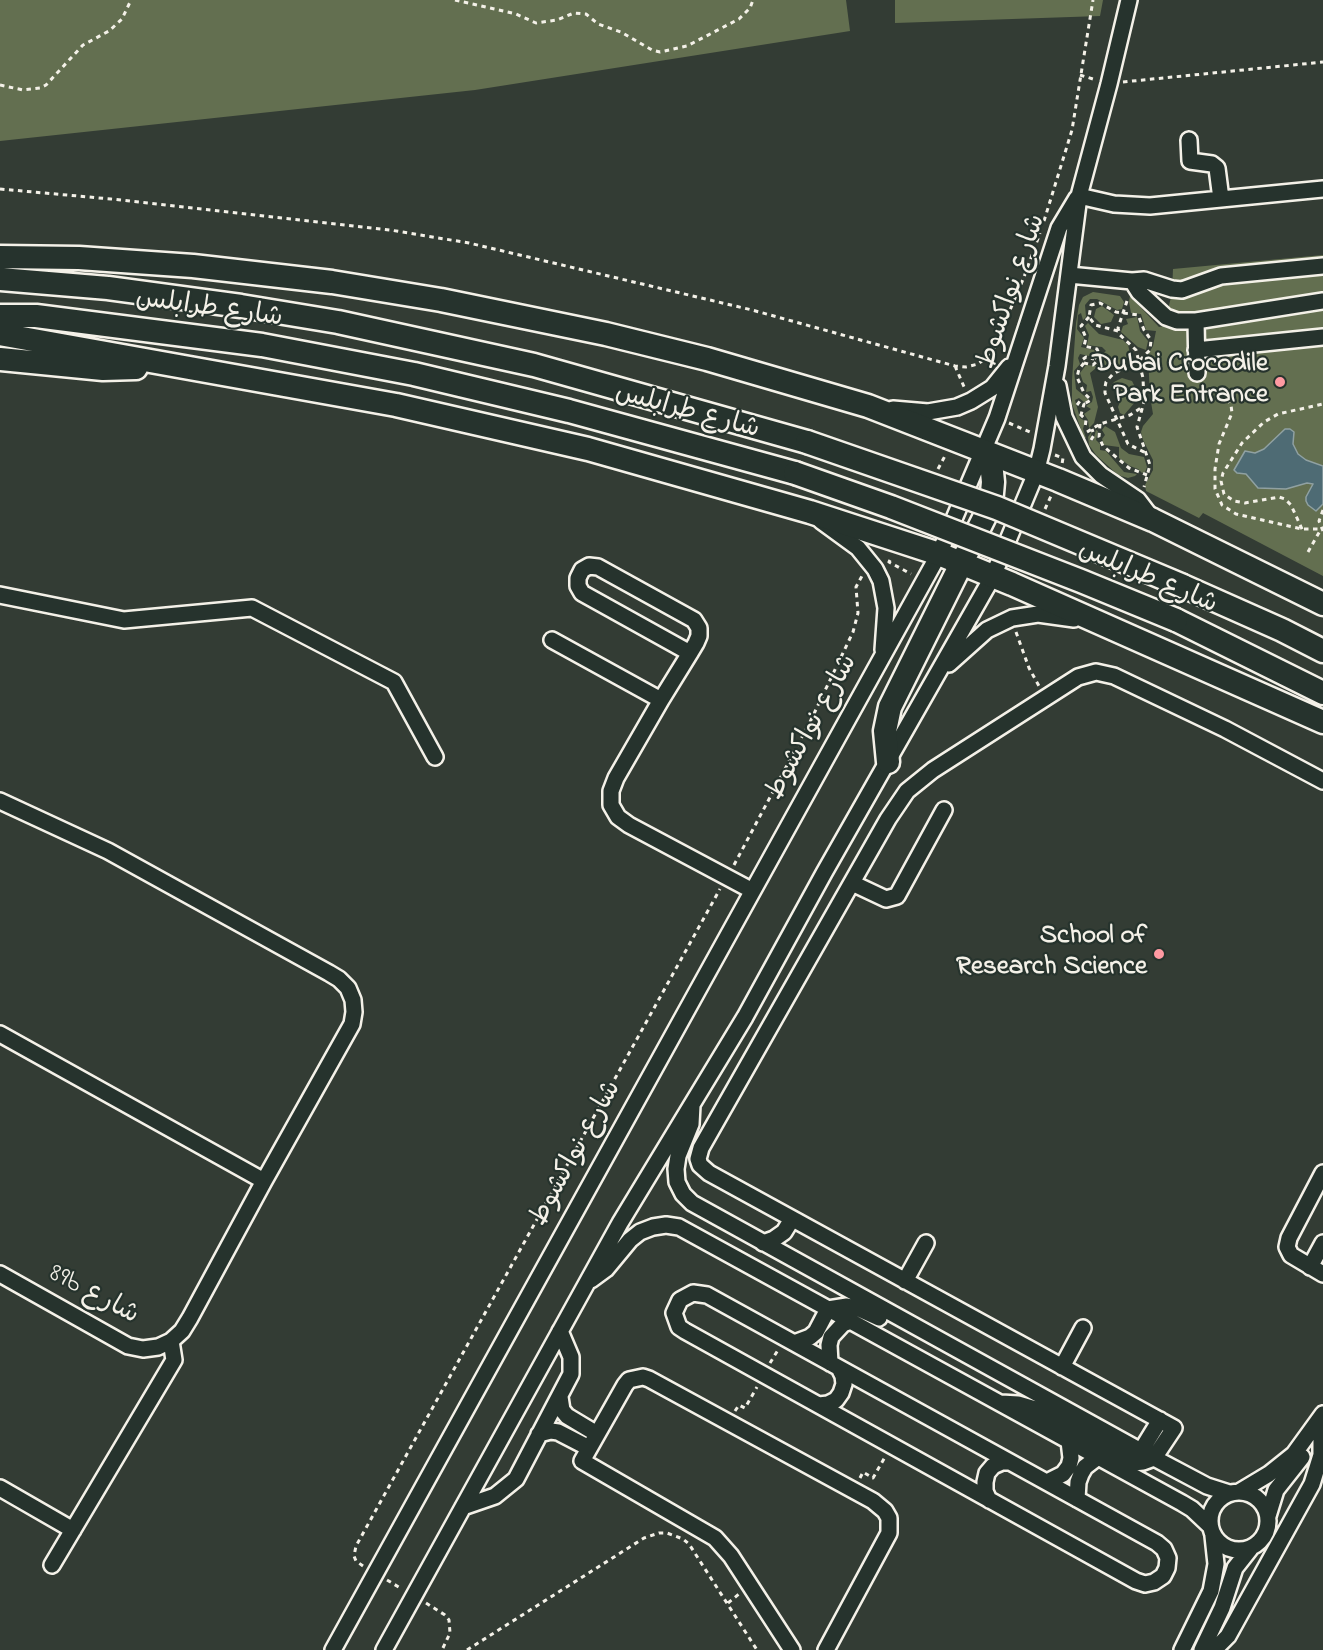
<!DOCTYPE html>
<meta charset="utf-8">
<style>
body{margin:0}
canvas{display:block;background:#333c34}
</style>
<canvas width="1323" height="1650"></canvas>
<script>
const ctx = document.querySelector('canvas').getContext('2d');
ctx.lineJoin = 'round';
function fillPath(path, color) { ctx.fillStyle = color; ctx.fill(path, 'evenodd'); }
const poly = rows => new Path2D(rows.map(r => 'M' + r).join(''));
function stroke(path, color, width, dash) { ctx.strokeStyle = color; ctx.lineWidth = width; ctx.lineCap = dash ? 'butt' : 'round'; ctx.setLineDash(dash || []); ctx.stroke(path); }
function label(font, color, halo, rows, align = 'center') {
  ctx.font = font + ' "Indie Flower","Playpen Sans Arabic",sans-serif'; ctx.lineWidth = 4.5; ctx.setLineDash([]); ctx.textBaseline = 'middle'; ctx.strokeStyle = halo; ctx.fillStyle = color; for (const [text, x, y, turn = 0] of rows) {
    ctx.save(); ctx.translate(x, y); ctx.rotate((+turn || 0) * Math.PI / 180); ctx.textAlign = isNaN(turn) ? turn : align; if (halo) ctx.strokeText(text, 0, 0); ctx.fillText(text, 0, 0); ctx.restore();
  }
}
fillPath(poly([
 [0,0,846,0,850,31,475,90,0,141],
 [895,0,1103,0,1100,16,895,23],
 [1323,255,1323,576,1203,513,1199,518,1146,491,1145,485,1153,470,1153,460,1143,440,1141,432,1143,426,1153,414,1150,396,1148,355,1153,346,1156,331,1146,330,1141,314,1131,313,1129,302,1130,296,1159,327,1164,326,1172,293,1173,269],
 [1093,292,1120,296,1124,302,1122,309,1117,310,1097,299,1090,299,1085,305,1086,317,1083,320,1081,313,1078,315,1077,329,1084,338,1081,347,1094,350,1096,354,1094,357,1080,354,1078,358,1080,364,1074,371,1076,389,1089,400,1084,402,1079,398,1075,400,1080,418,1085,421,1083,429,1086,438,1084,438,1072,404,1072,380,1076,323,1079,305,1083,297],
 [1102,306,1114,315,1111,322,1101,324,1094,317,1096,309],
 [1137,317,1140,331,1148,341,1146,350,1138,347,1121,332,1123,326,1128,324,1126,319],
 [1088,323,1099,334,1123,340,1128,345,1130,353,1121,366,1096,368,1090,373,1098,407,1094,423,1089,428,1088,420,1084,414,1091,409,1086,406,1092,402,1093,397,1091,391,1086,392,1087,385,1083,382,1080,373,1086,365,1097,366,1099,362,1099,356,1106,351,1102,347,1087,345,1089,335,1085,326],
 [1122,378,1132,381,1137,391,1136,401,1124,415,1120,413,1118,407,1123,394,1112,389,1111,386,1114,382],
 [1105,426,1115,432,1121,448,1129,454,1144,457,1147,467,1145,472,1142,473,1138,469,1130,466,1119,458,1119,447,1104,445,1102,439,1105,435,1102,430],
 [1096,430,1098,431,1096,440,1100,444,1100,450,1106,451,1124,472,1137,474,1135,476,1128,478,1118,475,1096,455,1089,445,1088,437,1092,431,1090,440,1093,441]
]), '#636f50');
const water = poly([
 [1285,429,1290,429,1294,432,1293,444,1298,454,1306,460,1323,466,1323,504,1316,511,1308,505,1306,501,1306,497,1313,484,1307,483,1286,489,1258,488,1246,474,1237,473,1234,470,1245,451,1255,453,1264,449,1285,429]
]);
fillPath(water, '#4e6b74');
stroke(water, '#90a1a2', 1.5);
const minor = poly([
 [1189,140,1190,161,1212,164,1217,168,1221,199],
 [1079,196,1114,204,1150,206,1323,189],
 [1069,275,1132,281,1144,280,1172,289,1182,290,1221,276,1323,266],
 [1132,281,1139,292,1166,317,1177,321,1196,321,1323,301],
 [1196,321,1197,373],
 [1196,350,1323,337],
 [1058,386,1064,417,1083,457,1101,475,1138,500,1151,517],
 [893,409,928,412,957,407,971,401,992,388,1009,367],
 [821,521,858,548,875,569,881,581,886,608,883,650],
 [0,595,124,620,252,608,394,682,435,757],
 [552,640,661,700],
 [690,653,582,593,578,586,578,578,582,570,589,566,598,567,694,620,699,628,699,636,696,643,690,653,661,700,616,778,611,791,611,805,618,817,629,825,751,890],
 [949,664,987,630,1012,618,1038,614,1074,619],
 [0,801,108,851,329,973,339,979,348,988,353,1000,354,1012,352,1024,264,1181,190,1318,182,1331,171,1341,158,1347,143,1349,128,1346,0,1274],
 [852,883,886,899,897,896,944,810],
 [0,1034,264,1181],
 [692,1105,691,1124,678,1156,676,1169,677,1182,683,1194,692,1203,1141,1451,1207,1486,1229,1493],
 [1323,1173,1289,1238,1287,1247,1291,1255,1323,1274],
 [763,1243,774,1239,784,1232,792,1219],
 [1310,1267,1323,1243],
 [591,1280,606,1269,630,1240,640,1232,653,1227,666,1225,679,1227,1182,1503,1192,1509,1210,1526],
 [905,1281,926,1243],
 [693,1293,707,1295,1157,1543,1164,1549,1168,1558,1167,1568,1163,1576,1154,1582,1145,1584,1136,1581,685,1331,679,1327,674,1313,680,1300,693,1293],
 [794,1343,810,1337,816,1332,828,1309,847,1306,857,1308,879,1318],
 [830,1363,829,1345,831,1337,843,1324,851,1321],
 [1062,1367,1083,1328],
 [560,1397,562,1410,567,1416,597,1434],
 [1001,1403,1018,1404,1035,1409,1133,1463,1143,1462,1154,1458,1174,1428,709,1173,700,1165,698,1159,701,1148,888,819,907,791,933,770,1078,677,1096,672,1114,676,1225,729,1323,781],
 [819,1405,828,1404,836,1400,841,1393,844,1384,843,1376,839,1368],
 [539,1434,551,1431,558,1432,589,1448],
 [1141,1451,1160,1420],
 [1047,1482,1063,1474,1069,1466,1071,1458,1069,1441],
 [0,1488,73,1530],
 '1210 1521a29 29 0 1 1 58 0a29 29 0 1 1-58 0Z',
 [1239,1492,1269,1474,1294,1454,1323,1414],
 [1077,1499,1078,1482,1081,1474,1085,1467,1098,1457],
 [989,1500,985,1491,985,1482,987,1473,993,1466,1002,1462,1010,1462],
 [463,1507,495,1496,516,1479,571,1374,571,1357,560,1331],
 [1268,1516,1276,1490,1302,1457],
 [52,1565,174,1360,171,1341],
 [1204,1648,1218,1646,1228,1636,1312,1484,1321,1455,1321,1425],
 [333,1650,939,554,997,418,1059,228,1077,198],
 [384,1650,620,1223,745,1017,824,873,993,576,1036,473,1042,449,1057,366,1079,196,1109,84,1129,0],
 [792,1650,731,1556,715,1538,582,1461,625,1385,629,1380,643,1377,649,1379,873,1501,885,1511,889,1518,889,1533,826,1650],
 [1182,1650,1211,1591,1216,1564,1213,1536],
 [1202,1650,1222,1608,1235,1568,1250,1549]
]);
const highway = poly([
 [0,257,79,258,193,266,332,282,441,300,606,334,707,359,868,406,1058,480,1153,520,1323,604],
 [0,279,108,288,241,306,338,322,534,365,807,442],
 [0,316,36,316,262,345,414,374,569,411,795,473],
 [0,334,396,405,588,449,810,512,939,554,1012,584,1323,722],
 [0,359,103,369,136,368],
 [1183,586,1282,630,1323,651],
 [1176,620,1323,693],
 [888,762,885,731,890,707,991,504,993,482,992,472,983,452]
]);
stroke(minor, '#f4f1e8', 20);
stroke(highway, '#f4f1e8', 27);
stroke(poly([
 [455,0,516,14,536,23,557,20,574,13,586,14,598,24,621,32,652,50,660,52,687,46,739,19,750,8,753,0],
 [1080,75,1096,80],
 [1123,82,1323,62],
 [0,85,23,90,40,88,46,85,83,45,109,31,122,19,131,0],
 [0,189,111,199,390,230,469,243,752,310,955,366,966,367,978,364,987,357,994,348,1024,277,1040,233],
 [1044,221,1072,130,1093,0],
 [1127,301,1118,328,1120,335,1136,350,1143,378,1144,402,1137,427,1150,465,1144,487],
 [1089,317,1081,326,1086,338,1084,346,1097,349,1099,354,1094,359,1096,362,1093,365,1084,363,1082,360,1086,357,1094,359],
 [1118,331,1095,325,1089,317,1091,305,1100,303,1116,312,1138,315,1144,330,1151,340,1150,350,1140,360,1113,374,1106,382,1105,387,1105,393,1128,444,1146,453],
 [1084,363,1079,369,1077,377,1084,393,1091,400,1084,404],
 [955,366,965,389],
 [1227,399,1231,405,1232,413,1219,444,1215,469,1215,489,1222,505,1236,514,1302,529,1321,529],
 [1077,405,1080,401,1084,404,1081,415],
 [1080,414,1086,420,1085,428],
 [1009,423,1030,432],
 [1100,424,1099,437,1103,446,1129,468,1147,475],
 [1087,432,1100,424,1130,415,1141,408],
 [1091,440,1094,435,1092,429],
 [1055,455,1063,458,1062,464],
 [938,469,946,454],
 [1045,509,1051,496],
 [1323,510,1319,521,1323,531],
 [1302,529,1291,505,1285,499,1279,497,1245,503,1234,501,1224,494,1221,481,1223,473,1242,443,1264,422,1278,414,1323,404],
 [1308,552,1321,529],
 [890,560,889,562,911,574],
 [1016,632,1029,668,1039,686],
 [734,865,810,722,853,632,858,613,856,587,862,576],
 [770,1363,778,1350],
 [735,1411,739,1405,745,1408,757,1387],
 [860,1478,863,1472,873,1478,885,1457],
 [363,1566,356,1561,354,1556,356,1546,720,889],
 [387,1580,402,1589],
 [426,1603,445,1615,449,1620,450,1633,442,1650],
 [728,1603,739,1594],
 [467,1650,644,1538,659,1533,667,1533,683,1539,689,1544,757,1650]
]), '#f4f1e8', 3, [4.5, 4.5]);
stroke(minor, '#26332d', 15);
stroke(highway, '#26332d', 22);
const highwayBridge = poly([
 [807,442,997,508,1183,586],
 [795,473,891,507,1081,581,1176,620]
]);
stroke(highwayBridge, '#f4f1e8', 27, []);
stroke(highwayBridge, '#26332d', 22);
for (const [x, y, r, color] of [
 [1280,382,6,"#ff9aa2"],
 [1159,954,6,"#ff9aa2"]
]) { const dot = new Path2D(); dot.arc(x, y, r, 0, 2 * Math.PI); ctx.fillStyle = color; ctx.fill(dot); stroke(dot, '#26332d', 2); }
label('27px', '#f4f1e8', '#26332d', [
 ["شارع نواكشوط",1013,292,-71],
 ["شارع طرابلس",209,310,8],
 ["شارع طرابلس",687,413,15],
 ["شارع طرابلس",1147,579,23],
 ["شارع نواكشوط",813,728,-61],
 ["شارع نواكشوط",577,1154,-61],
 ["89b شارع",93,1296,28]
]);
label('bold 27px', '#f4f1e8', '#26332d', [
 ["Dubai Crocodile",1268,366],
 ["Park Entrance",1268,397],
 ["School of",1147,938],
 ["Research Science",1147,969]
], 'right');
</script>
